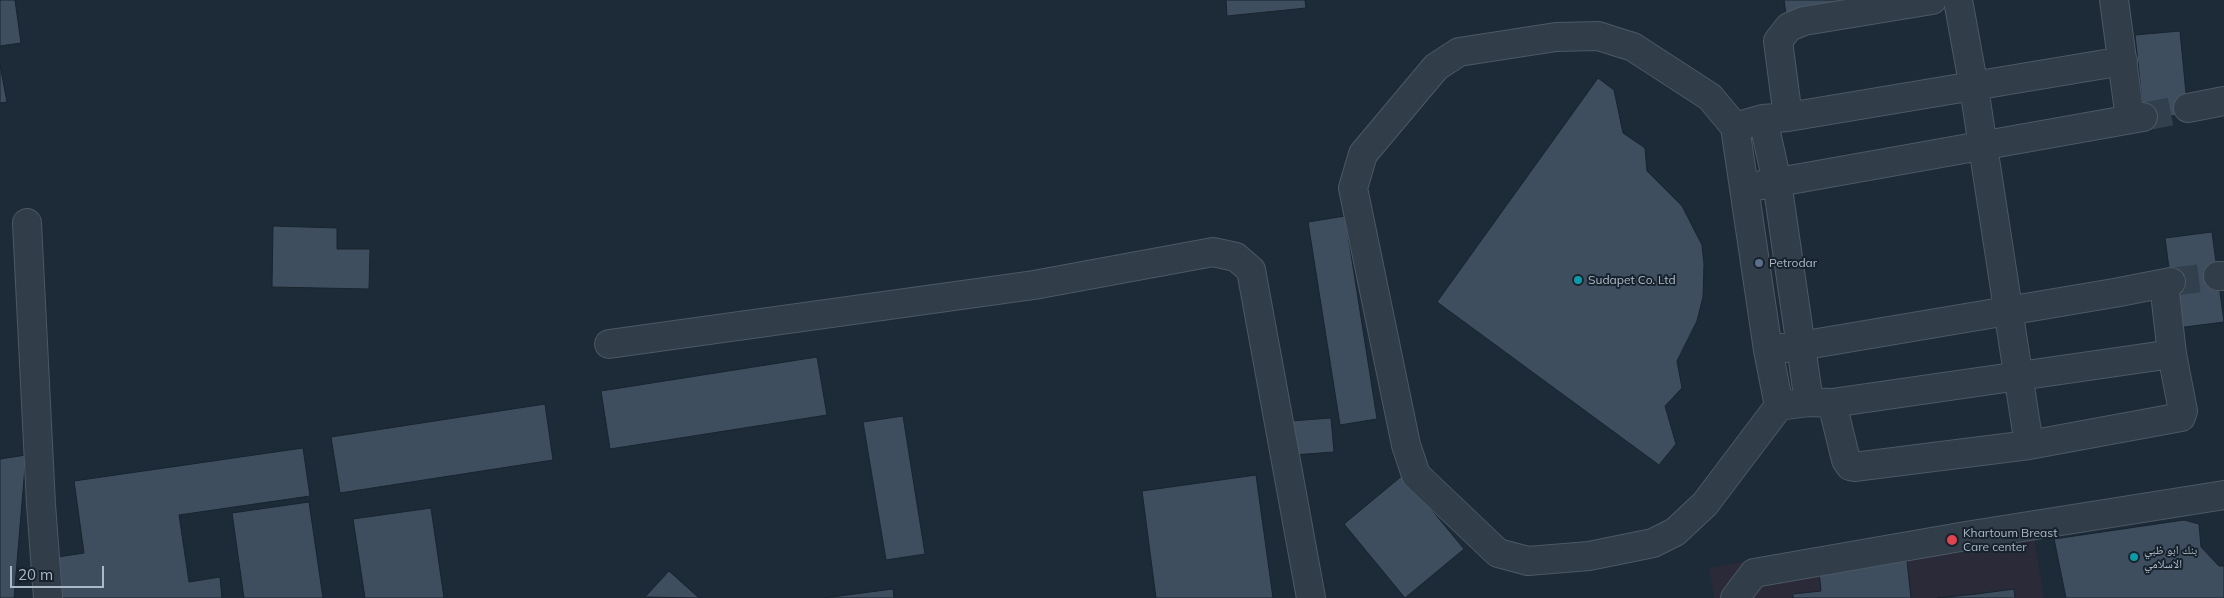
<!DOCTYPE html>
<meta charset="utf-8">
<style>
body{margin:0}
#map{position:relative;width:2224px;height:598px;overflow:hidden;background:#1d2b38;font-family:Mulish,sans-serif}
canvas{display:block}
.scale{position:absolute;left:10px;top:566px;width:94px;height:22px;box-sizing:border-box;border:2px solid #abb8c6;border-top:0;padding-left:6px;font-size:15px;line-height:18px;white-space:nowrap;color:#abb8c6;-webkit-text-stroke:4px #17222d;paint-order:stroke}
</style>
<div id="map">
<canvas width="2224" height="598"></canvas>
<div class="scale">20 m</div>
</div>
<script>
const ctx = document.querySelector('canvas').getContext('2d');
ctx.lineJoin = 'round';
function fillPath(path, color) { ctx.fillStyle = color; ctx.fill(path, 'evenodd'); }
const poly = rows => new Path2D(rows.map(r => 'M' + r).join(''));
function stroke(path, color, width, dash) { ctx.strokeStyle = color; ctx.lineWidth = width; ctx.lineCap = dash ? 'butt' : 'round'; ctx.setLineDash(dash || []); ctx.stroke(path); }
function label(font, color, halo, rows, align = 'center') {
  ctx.font = font + ' Mulish,"Noto Naskh Arabic",sans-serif'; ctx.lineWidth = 4; ctx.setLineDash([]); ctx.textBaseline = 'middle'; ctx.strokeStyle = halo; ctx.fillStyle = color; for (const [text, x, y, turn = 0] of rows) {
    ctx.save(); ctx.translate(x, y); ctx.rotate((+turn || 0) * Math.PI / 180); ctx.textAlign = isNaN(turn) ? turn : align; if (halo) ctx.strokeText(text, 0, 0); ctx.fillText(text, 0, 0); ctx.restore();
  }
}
fillPath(poly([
 [2030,512,2044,598,1714,598,1709,568]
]), '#2a2a39');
const building = poly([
 [0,0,15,0,21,43,0,46,0,0],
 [1226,0,1305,0,1306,8,1227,16,1226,0],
 [1784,0,1880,0,1786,14,1784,0],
 [2180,31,2188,114,2144,119,2135,35,2180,31],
 [0,65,7,102,0,103,0,65],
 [1598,78,1614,90,1623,133,1645,148,1647,171,1682,206,1702,245,1704,264,1703,297,1697,321,1677,361,1682,388,1665,406,1676,444,1659,465,1437,302,1598,78],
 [1345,216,1377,419,1340,425,1308,222,1345,216],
 [273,226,337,228,337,249,370,249,369,289,272,287,273,226],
 [2212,232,2224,322,2177,328,2165,238,2212,232],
 [817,357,827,415,610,449,601,391,817,357],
 [545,404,553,460,340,493,331,437,545,404],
 [903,416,925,554,886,560,863,422,903,416],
 [1331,418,1334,452,1293,455,1290,421,1331,418],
 [303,448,310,496,179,515,189,582,220,577,222,598,56,598,51,558,84,553,74,481,303,448],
 [26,455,14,598,0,598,0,459,26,455],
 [1256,475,1273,598,1156,598,1142,491,1256,475],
 [1403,475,1464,549,1405,598,1344,524,1403,475],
 [309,502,323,598,244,598,232,513,309,502],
 [431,508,444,598,365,598,353,519,431,508],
 [2184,520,2199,524,2201,547,2219,566,2224,566,2224,598,2066,598,2054,539,2184,520],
 [1907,561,1911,598,1793,598,1793,594,1821,591,1819,571,1907,561],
 [669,571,699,598,645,597,669,571],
 [893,589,894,598,824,598,893,589],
 [2014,589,2015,598,1937,598,1977,594,2014,589]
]);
fillPath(building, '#3e4e5e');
stroke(building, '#19242f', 1);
stroke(poly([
 [2143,117,2188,108],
 [2171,282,2218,276]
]), '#32404d', 28, [28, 14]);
const minor = poly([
 [1958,0,1974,88,2029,445],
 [2114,0,2130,119],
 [2123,61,1788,117,1763,119,1735,127,1768,350,1779,406,1809,402,1832,403,2172,354],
 [2188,108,2224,101],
 [1788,117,1778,41,1789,27,1804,21,1932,0],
 [1763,119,1777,182,1809,402],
 [1735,127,1710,97,1633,47,1598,36,1556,37,1459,52,1436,67,1363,154,1353,188,1406,445,1416,475,1498,553,1528,561,1589,556,1653,543,1675,532,1705,504,1779,406],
 [1745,188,2143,117],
 [27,223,41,504,48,598],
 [2218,276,2224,276],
 [609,344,1034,285,1213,252,1236,257,1251,270,1311,598],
 [1768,350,1800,346,2114,293,2171,282],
 [1832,403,1846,460,1850,466,1854,467,2029,445,2181,417,2183,411,2172,354,2164,284],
 [1735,598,1754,573,1966,536,2224,495]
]);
stroke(minor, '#4c5864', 30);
stroke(minor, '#313d49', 28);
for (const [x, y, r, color] of [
 [1759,263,5,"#5c6f8a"],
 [1578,280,5,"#0f9aa8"],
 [1952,540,6,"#e0444e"],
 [2134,557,5,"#0f9aa8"]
]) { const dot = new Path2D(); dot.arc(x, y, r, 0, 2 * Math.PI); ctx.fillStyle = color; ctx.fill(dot); stroke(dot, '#17222d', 2); }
label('12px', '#abb8c6', '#17222d', [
 ["Petrodar",1769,263],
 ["Sudapet Co. Ltd",1588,280],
 ["Khartoum Breast",1963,533],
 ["Care center",1963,547],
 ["بنك ابو ظبي",2144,550],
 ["الاسلامي",2144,564]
], 'left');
</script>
